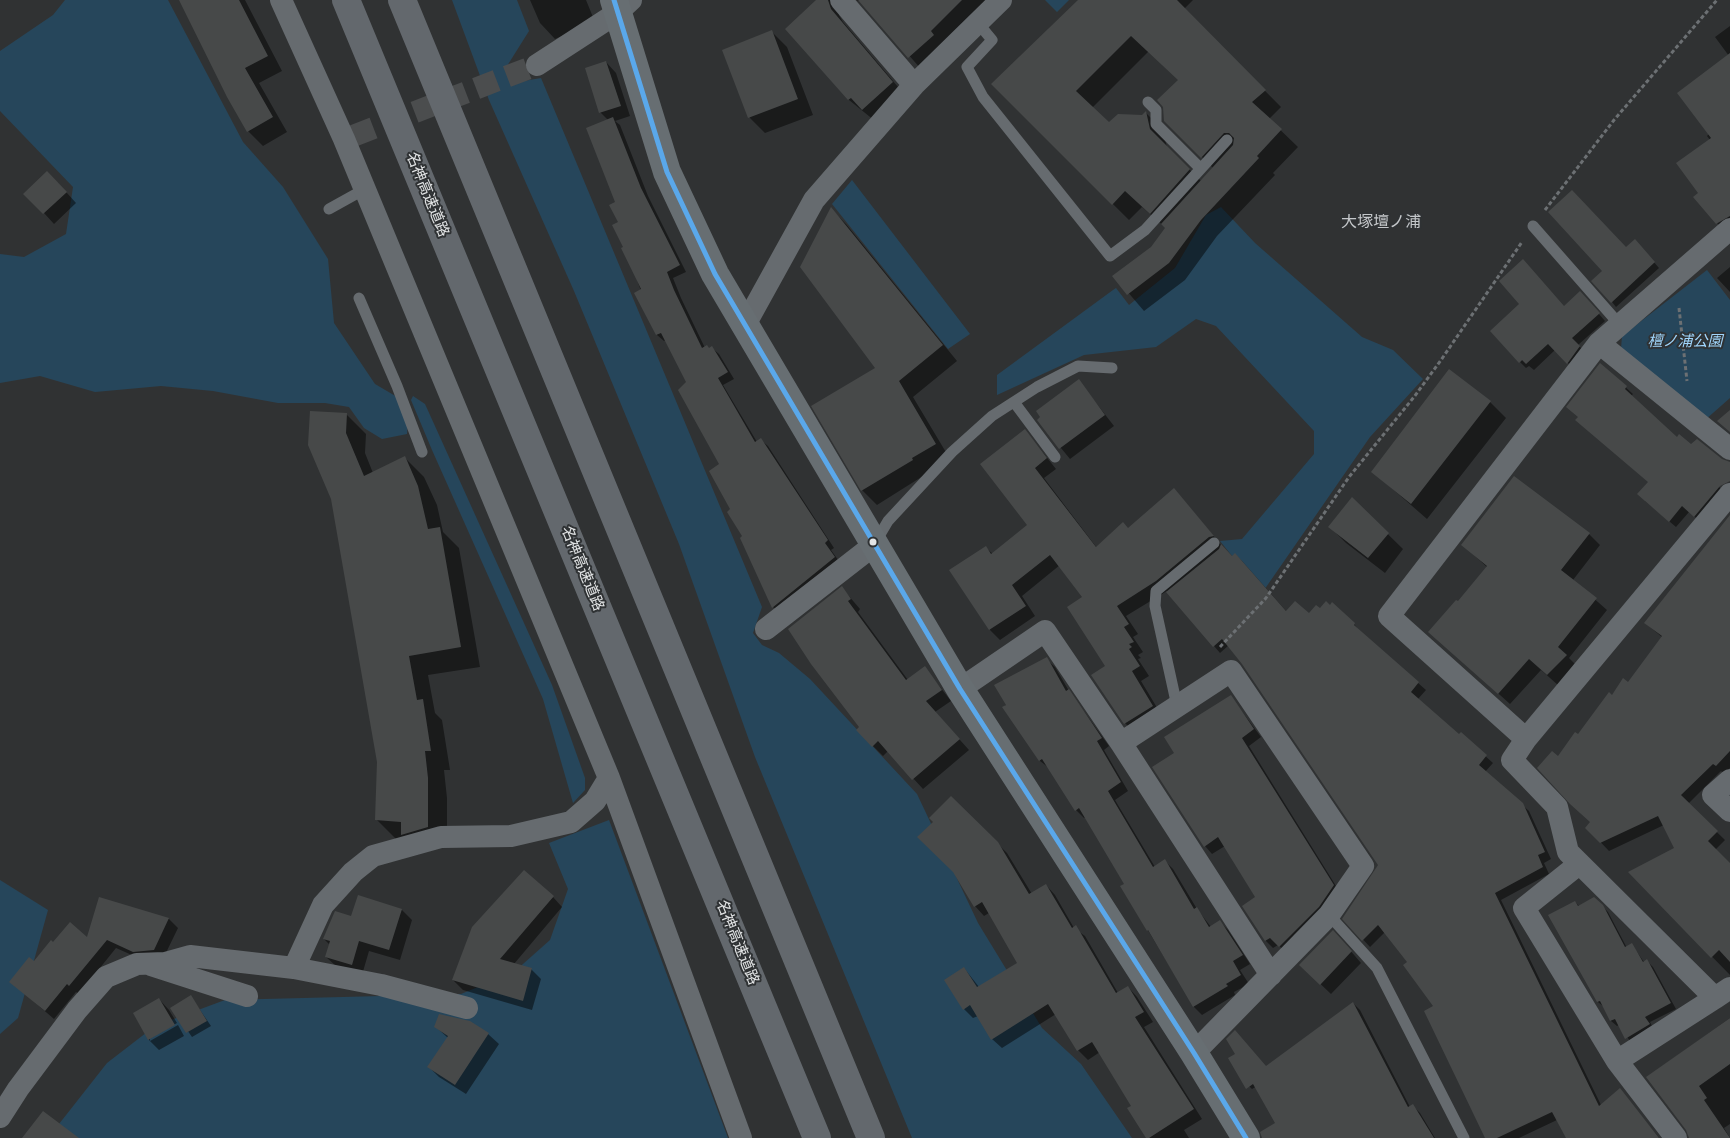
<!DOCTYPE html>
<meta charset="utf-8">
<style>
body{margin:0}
canvas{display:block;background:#303233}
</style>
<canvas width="1730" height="1138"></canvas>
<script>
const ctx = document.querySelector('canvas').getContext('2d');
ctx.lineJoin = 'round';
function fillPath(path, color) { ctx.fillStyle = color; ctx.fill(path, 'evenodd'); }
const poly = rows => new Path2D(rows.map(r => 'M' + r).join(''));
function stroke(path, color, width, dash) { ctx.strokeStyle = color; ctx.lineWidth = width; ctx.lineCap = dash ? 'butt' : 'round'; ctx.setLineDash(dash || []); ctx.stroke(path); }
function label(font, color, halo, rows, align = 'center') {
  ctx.font = font + ' Spectral,"Noto Sans JP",serif'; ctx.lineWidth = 4; ctx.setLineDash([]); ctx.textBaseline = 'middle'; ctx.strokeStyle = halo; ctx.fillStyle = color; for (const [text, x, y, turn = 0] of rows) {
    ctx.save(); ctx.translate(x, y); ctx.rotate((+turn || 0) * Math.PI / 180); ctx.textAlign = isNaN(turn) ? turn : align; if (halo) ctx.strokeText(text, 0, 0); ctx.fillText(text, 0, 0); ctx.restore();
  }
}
fillPath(poly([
 [65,0,168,0,243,142,283,187,328,259,334,323,375,384,409,404,407,434,382,439,364,428,349,407,325,403,278,403,213,391,161,386,95,392,40,376,0,383,0,254,24,257,66,234,73,187,0,111,0,51,53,15],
 [452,0,517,0,529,31,507,66,512,83,541,78,762,607,753,633,762,645,779,653,810,679,917,794,978,923,1042,1028,1081,1064,1132,1138,912,1138,755,757,679,544,574,291,489,100],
 [1045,0,1069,0,1057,12],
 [852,180,970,334,948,349,832,204],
 [1221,207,1255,243,1362,337,1393,350,1423,379,1370,437,1262,593,1220,541,1242,539,1314,454,1314,431,1216,326,1196,319,1156,347,1084,355,997,395,997,375,1113,290,1116,288,1129,305,1175,268,1206,215],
 [1707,270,1730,300,1730,398,1705,420,1621,349,1622,336],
 [413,396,425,404,552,685,585,778,585,790,573,803,543,699,432,450,411,400],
 [609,820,728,1138,48,1138,107,1063,155,1026,225,1000,461,994,514,972,550,940,568,889,549,843],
 [0,880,48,910,18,1018,0,1034]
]), '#26465b');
fillPath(poly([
 [180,0,245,0,282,71,259,83,287,132,263,146,248,131],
 [530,0,586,0,595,22,555,39,540,23],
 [818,0,848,0,839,15,843,22,904,94,875,121,849,100,787,29],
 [856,0,987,0,921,69,862,2],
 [1079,0,1193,0,1184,9,1281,107,1269,119,1298,147,1273,173,1275,175,1217,236,1185,280,1144,311,1114,276,1152,248,1166,228,1142,207,1129,220,992,84],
 [1149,51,1179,80,1165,120,1213,168,1201,181,1167,147,1162,129,1146,113,1142,116,1109,124,1092,108],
 [1730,26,1730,228,1725,231,1717,223,1700,193,1710,140,1707,136,1709,134,1729,56,1715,37],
 [772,32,787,47,813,115,765,133,750,118,724,50],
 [606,62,616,73,630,116,615,121,620,125,648,196,686,272,673,278,681,298,705,348,712,348,719,354,734,379,723,385,757,442,761,440,768,446,834,548,831,550,841,564,780,613,773,607,732,510,720,465,688,383,666,340,664,341,657,335,625,247,619,223,608,120,600,112],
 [58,183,76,203,54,224,44,213],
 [831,209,846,224,957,361,913,397,950,459,877,505,862,490,877,369],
 [1640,246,1659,268,1616,307,1612,302,1626,249],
 [1730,267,1730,292,1717,278],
 [1586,299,1605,321,1578,345,1586,353,1574,369,1555,350,1534,370,1529,366,1526,368,1520,362],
 [1601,365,1633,394,1631,396,1725,493,1701,522,1689,512,1676,527,1645,501,1649,482,1579,418],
 [1449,371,1490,402,1506,418,1427,519,1373,472],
 [1079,381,1114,426,1070,459,1038,420],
 [346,414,366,434,365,453,373,473,405,458,424,477,437,505,443,532,459,548,480,667,428,675,435,713,442,720,450,770,444,770,447,798,447,847,396,839,377,820,379,762,333,499],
 [1025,430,1056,469,1044,478,1097,548,1128,529,1174,489,1222,546,1232,557,1235,554,1242,561,1287,612,1354,624,1360,632,1426,690,1418,699,1459,736,1461,734,1493,763,1485,772,1529,811,1551,859,1544,863,1549,874,1501,900,1601,1105,1620,1090,1659,1138,1567,1138,1557,1120,1519,1138,1486,1138,1435,1006,1409,962,1385,932,1370,947,1344,919,1379,864,1243,663,1229,645,1220,653,1167,591,1126,616,1138,634,1133,637,1143,652,1138,655,1141,658,1138,659,1149,676,1141,681,1162,716,1135,733,1125,723,1084,598,1060,565,1022,596,1035,616,1000,640,990,630,951,571,986,548,993,554,1029,525],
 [1352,499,1403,549,1385,573,1346,543,1330,527],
 [1730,517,1730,768,1724,774,1721,771,1688,804,1725,840,1715,850,1730,865,1730,975,1630,873,1676,849,1664,825,1609,851,1587,828,1591,823,1558,757,1612,696,1628,684,1662,637,1645,623],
 [1589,534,1600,545,1573,580,1607,610,1569,658,1578,667,1559,686,1541,670,1510,704,1430,632,1458,603,1488,568,1463,545],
 [842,588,860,609,858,612,908,680,925,668,951,701,935,712,969,750,923,789,888,751,883,756,873,746,861,727],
 [1046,659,1055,667,1069,691,1109,746,1104,750,1128,791,1115,800,1155,867,1165,861,1173,869,1197,909,1211,927,1219,921,1228,930,1250,964,1240,970,1249,984,1234,992,1235,995,1202,1015,1194,1007,1122,887,1125,885,1086,817,1084,818,1076,810,1049,768,1040,761,1004,707],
 [1231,697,1261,737,1249,746,1341,894,1288,954,1278,945,1273,948,1265,940,1256,898,1225,846,1212,854,1205,846,1176,754],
 [951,798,1007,853,1032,894,1046,885,1055,895,1074,928,1085,936,1118,993,1128,987,1137,997,1153,1022,1144,1027,1202,1119,1184,1130,1189,1138,1147,1138,1133,1106,1100,1052,1088,1060,1078,1050,1056,1014,1002,1048,992,1039,978,1016,973,1018,964,1009,964,968,979,987,1018,963,989,913,984,916,975,906,934,822],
 [553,897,562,907,514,964,531,969,541,979,532,1010,463,990,453,980],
 [1594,898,1608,912,1627,948,1632,945,1644,962,1647,961,1653,967,1676,1009,1650,1022,1654,1030,1632,1044,1619,1025,1617,1026,1611,1021,1604,1007,1598,1002,1575,902,1579,906],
 [100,899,169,919,178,928,163,959,143,960,116,948,79,994,76,992,54,1019,11,982,54,944,88,940],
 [402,910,412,920,400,960,369,951,362,975,337,967,326,957,330,945,324,939,352,918],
 [1343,942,1361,963,1331,994,1311,975],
 [191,997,211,1026,192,1037,172,1008],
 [159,999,169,1010,177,1023,150,1038,150,1041,178,1025,184,1036,159,1050,149,1040,134,1014],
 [1353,1003,1360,1010,1410,1107,1413,1106,1420,1113,1435,1138,1287,1138],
 [1730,1018,1730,1124,1724,1128,1730,1138,1689,1138,1688,1130,1647,1077],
 [436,1027,488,1034,499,1044,466,1094,439,1077,429,1067,448,1038],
 [1274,1076,1252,1089,1242,1079]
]), '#0007');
fillPath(poly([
 [179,0,239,0,268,56,245,68,273,117,247,132,227,97],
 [816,0,828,0,831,9,893,82,862,110,851,98,848,100,785,29],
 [858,0,962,0,931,31,934,35,908,58],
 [1078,0,1177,0,1266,90,1252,102,1282,129,1257,156,1259,158,1201,220,1169,263,1127,295,1112,276,1151,247,1165,228,1161,224,1233,145,1234,138,1229,133,1224,133,1201,158,1164,121,1163,107,1157,100,1178,80,1131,36,1076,91,1109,122,1118,114,1142,115,1146,111,1150,129,1190,169,1150,214,1125,191,1112,205,991,84],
 [772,30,798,99,748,118,722,50],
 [1730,53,1730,216,1716,224,1693,197,1698,193,1676,163,1711,138,1677,93],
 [606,61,621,106,599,113,585,68],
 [613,117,641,188,680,265,667,272,674,290,702,348,707,345,709,348,712,346,728,372,718,378,755,442,761,438,828,540,825,543,835,557,772,608,740,538,742,536,727,512,730,509,709,471,719,464,678,390,686,382,661,333,656,335,634,293,641,289,621,248,623,247,612,225,618,222,609,205,615,202,586,128],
 [47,171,67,192,43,214,23,194],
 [1572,190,1626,247,1635,239,1655,262,1611,303,1591,281,1602,271,1548,212],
 [831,207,943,345,899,381,936,444,912,458,913,460,861,491,811,406,875,368,800,267],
 [1523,259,1564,306,1580,291,1600,313,1572,338,1580,346,1567,364,1548,344,1526,364,1522,360,1519,363,1490,331,1519,304,1499,281],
 [1600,363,1627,386,1625,389,1677,437,1679,434,1691,444,1697,439,1722,459,1730,462,1730,481,1720,486,1694,517,1682,506,1669,522,1637,494,1648,482,1575,420,1578,417,1566,407],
 [1449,369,1491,401,1411,504,1371,472],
 [1079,379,1105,415,1059,449,1037,420,1040,417,1036,411],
 [1730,410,1730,432,1717,421],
 [310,411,347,413,346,433,364,476,405,456,418,486,428,529,440,527,461,647,409,656,417,700,423,699,431,751,425,751,428,778,428,827,401,835,401,822,375,820,377,762,331,499,308,445],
 [1025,429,1047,458,1035,468,1096,547,1123,522,1128,528,1174,488,1214,536,1209,537,1156,581,1117,606,1129,624,1124,627,1134,642,1129,644,1132,647,1129,649,1140,666,1132,671,1153,706,1124,724,1091,675,1105,666,1067,607,1082,597,1050,555,1012,585,1026,606,989,630,949,570,986,546,991,554,1027,525,980,464],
 [1514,476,1590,533,1561,570,1597,598,1558,647,1567,655,1547,675,1529,659,1498,694,1428,632,1456,600,1458,601,1487,566,1461,545],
 [1352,497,1389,533,1368,558,1328,527],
 [1730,515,1730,751,1716,766,1713,764,1681,795,1718,831,1708,841,1730,863,1730,962,1719,950,1711,958,1628,872,1674,848,1658,816,1600,843,1585,828,1590,822,1570,804,1537,768,1552,751,1558,756,1575,732,1578,734,1609,692,1612,695,1623,678,1628,682,1662,636,1644,623],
 [1221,544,1232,556,1235,553,1286,611,1295,601,1309,613,1316,605,1320,608,1326,601,1330,605,1332,602,1355,623,1354,625,1419,682,1411,692,1459,734,1461,732,1487,755,1479,765,1523,803,1545,852,1538,855,1543,867,1495,893,1599,1106,1620,1088,1659,1138,1566,1138,1552,1112,1497,1138,1485,1138,1424,1011,1433,1006,1403,965,1407,962,1378,925,1362,941,1342,919,1378,865,1242,664,1222,639,1213,647,1166,592,1219,549],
 [842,586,851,599,848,601,906,680,925,666,942,690,926,701,960,739,912,780,878,741,872,747,856,730,859,727,811,664,788,629],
 [1047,657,1066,691,1069,689,1102,738,1097,741,1121,782,1108,791,1153,867,1165,859,1194,909,1197,907,1209,927,1220,920,1243,955,1233,961,1241,975,1226,984,1228,986,1193,1007,1148,930,1147,931,1120,886,1124,884,1079,808,1075,811,1042,759,1039,761,1002,707,1006,705,994,685],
 [1231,695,1254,729,1242,738,1334,885,1319,907,1279,947,1270,938,1265,941,1242,906,1255,897,1218,837,1204,847,1152,767,1174,753,1164,737],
 [951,796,998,842,1029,894,1046,884,1072,928,1076,925,1116,993,1128,986,1144,1012,1135,1017,1194,1109,1149,1138,1146,1138,1127,1108,1131,1106,1092,1042,1077,1051,1048,1004,991,1040,970,1005,963,1010,944,980,964,967,977,987,1017,963,982,902,974,907,953,872,917,837,933,822,929,818],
 [524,870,554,896,500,959,532,968,523,1001,452,980,472,927],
 [358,895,402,909,389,950,359,941,352,965,325,957,330,941,323,939,335,911,351,916],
 [99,897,169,918,154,950,133,952,107,940,69,986,67,984,45,1011,9,982,29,957,34,961,51,940,53,942,70,922,87,937],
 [1594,897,1603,905,1625,947,1632,943,1643,962,1647,959,1671,1003,1645,1017,1650,1024,1625,1039,1615,1019,1610,1021,1600,1001,1597,1002,1548,915,1575,901,1578,906],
 [1333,930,1352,951,1320,985,1299,965],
 [191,995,207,1021,186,1033,170,1008],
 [159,998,175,1025,148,1040,133,1013],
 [1353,1002,1408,1107,1413,1104,1434,1138,1262,1138,1260,1132,1275,1123,1253,1084,1246,1089,1228,1058,1235,1054,1226,1039,1235,1030,1266,1066],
 [439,1014,470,1021,489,1033,455,1085,427,1067,448,1036,434,1027],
 [1730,1018,1730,1064,1699,1086,1707,1098,1704,1100,1730,1138,1689,1138,1686,1130,1646,1077],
 [43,1111,79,1138,22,1138]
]), '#474949');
stroke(poly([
 [353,136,537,65]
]), '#4b4d4e', 22, [22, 11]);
stroke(poly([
 [1545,210,1614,120,1717,0],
 [1679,308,1687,381],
 [1220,647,1266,598,1349,477,1414,397,1441,360,1522,242]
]), '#6c7073', 3, [4, 2.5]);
stroke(poly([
 [978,23,992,40,967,67,983,97,1110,256,1145,230,1227,140],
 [1148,102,1156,110,1156,124,1200,168],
 [329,209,365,189],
 [1533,226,1620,325],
 [359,298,397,386,422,452],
 [1014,402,1055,457],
 [875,543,888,521,952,452,992,416,1037,387,1078,366,1112,368],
 [1177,706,1155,606,1156,591,1214,543],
 [1329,915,1377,968,1464,1138]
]), '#666b6f', 11);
stroke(poly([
 [281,0,344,139,609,778,741,1138],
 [841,0,914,85],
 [537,65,617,13,631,0],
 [745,325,814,200,914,85,1001,0],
 [1599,343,1730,449],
 [1730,494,1526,739,1512,760,1557,807,1568,852,1715,998,1730,988],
 [766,629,874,545],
 [960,689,1045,631,1121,743,1231,671,1363,866,1329,915,1194,1053],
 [1526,739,1389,616,1599,343,1730,229],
 [1121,743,1271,975],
 [1730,780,1713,795,1730,811],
 [1579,864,1524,908,1617,1061,1676,1138],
 [151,965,247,996],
 [294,968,323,905,353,872,373,856,441,837,511,836,571,822,595,801,609,778],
 [1617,1061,1715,998],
 [0,1117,18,1089,77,1010,106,977,137,964,165,963,190,956,294,968,381,985,467,1008]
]), '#666b6f', 22);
stroke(poly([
 [614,0,667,172,715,274,960,689,1194,1053,1246,1138]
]), '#676e72', 28);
stroke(poly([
 [346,0,817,1138],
 [402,0,871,1138]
]), '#63686d', 28);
stroke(poly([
 [614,0,667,172,715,274,960,689,1194,1053,1246,1138]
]), '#5aa8eb', 5);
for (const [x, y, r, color] of [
 [873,542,4.5,"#e3e5e6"]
]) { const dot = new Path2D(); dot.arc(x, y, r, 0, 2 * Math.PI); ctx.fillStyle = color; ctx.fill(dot); stroke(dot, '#2f3234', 2); }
label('15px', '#e3e5e6', '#2f3234', [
 ["名神高速道路",426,195,68],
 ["名神高速道路",581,569,68],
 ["名神高速道路",736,943,68]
]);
label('italic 15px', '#a0d5fb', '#2f3234', [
 ["檀ノ浦公園",1685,343]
]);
label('16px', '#c4c7ca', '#2f3234', [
 ["大塚壇ノ浦",1381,224]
]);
</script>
